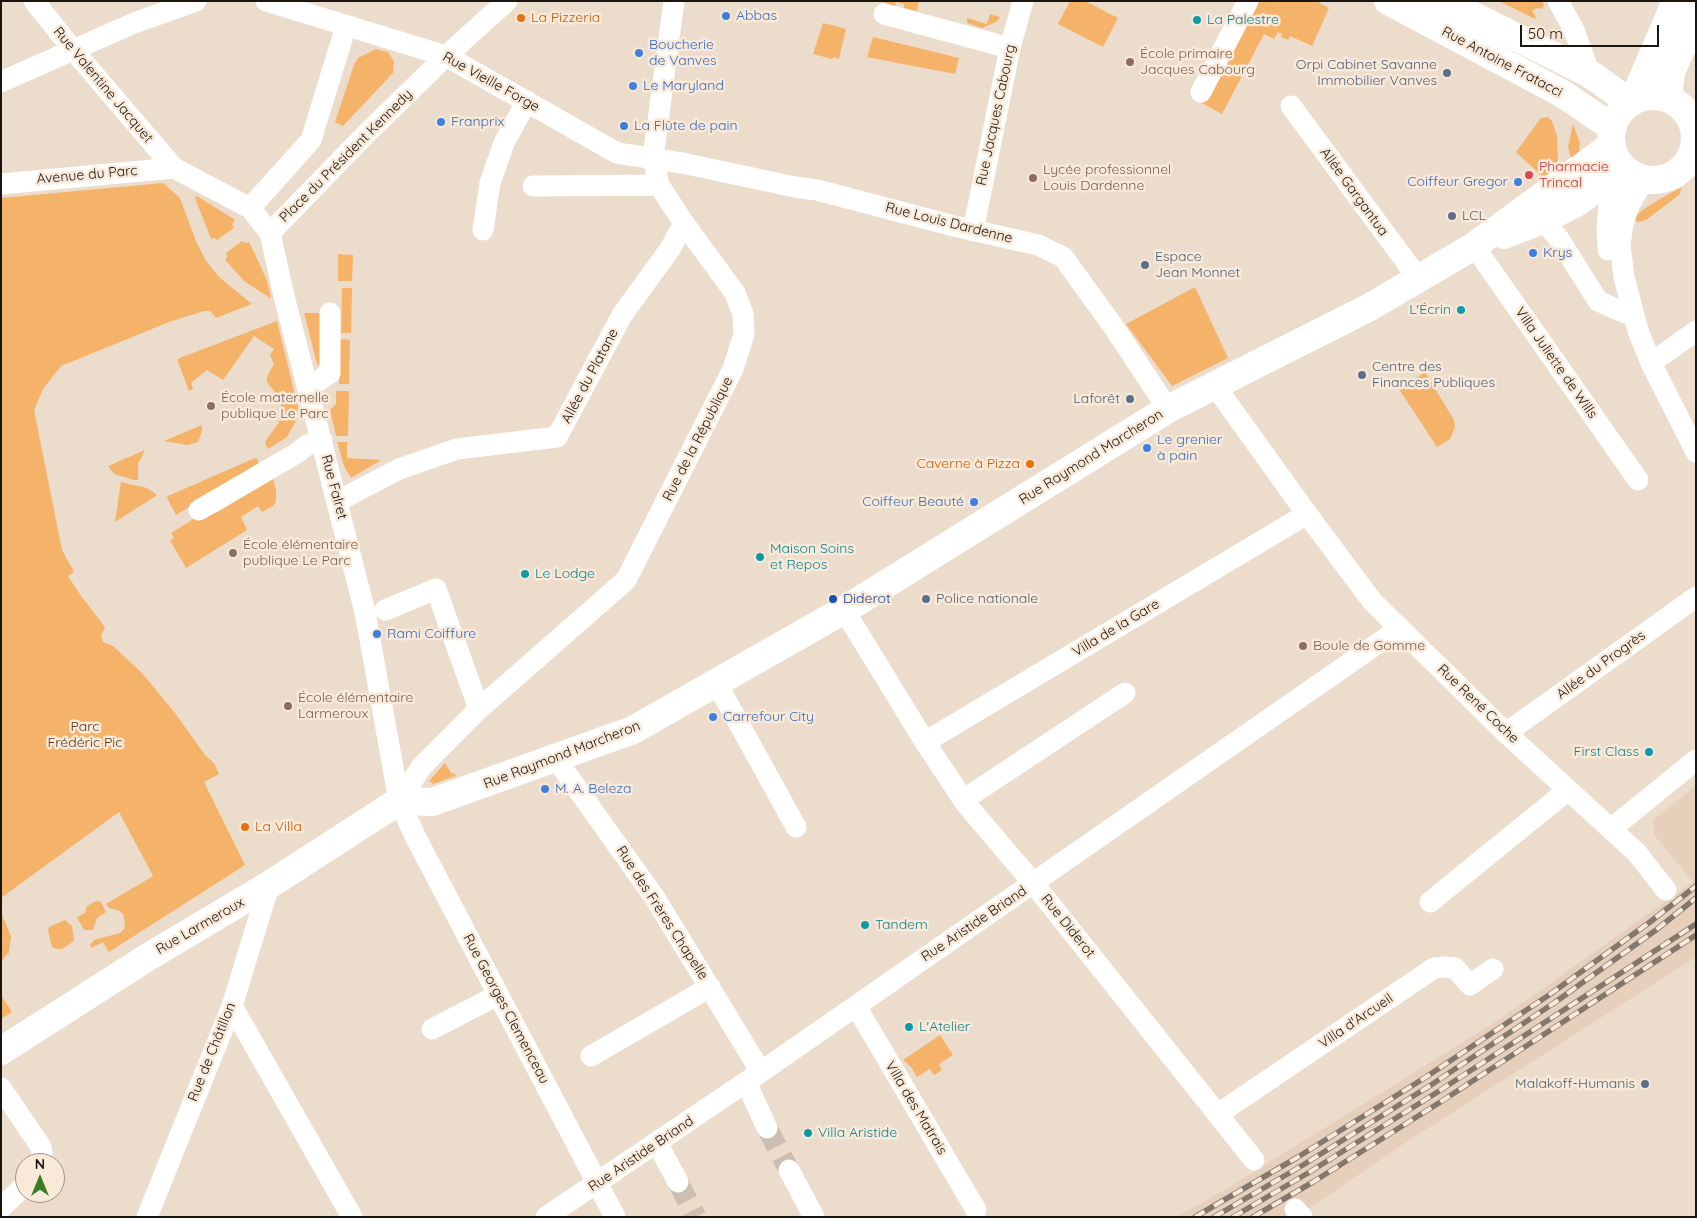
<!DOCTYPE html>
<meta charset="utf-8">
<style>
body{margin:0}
#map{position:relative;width:1697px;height:1218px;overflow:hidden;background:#ecdccc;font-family:Quicksand,sans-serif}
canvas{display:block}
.frame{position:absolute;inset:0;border:2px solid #1a150f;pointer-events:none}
.north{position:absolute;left:15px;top:1153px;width:50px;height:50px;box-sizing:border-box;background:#f9e9d9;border:1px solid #a09488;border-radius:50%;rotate:0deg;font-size:14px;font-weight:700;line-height:20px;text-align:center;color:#1a150f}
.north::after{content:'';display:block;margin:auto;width:18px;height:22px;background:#387e23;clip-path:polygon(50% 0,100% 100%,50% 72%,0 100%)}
.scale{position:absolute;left:1520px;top:25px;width:139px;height:22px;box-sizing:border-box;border:2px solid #1a150f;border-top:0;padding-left:6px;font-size:15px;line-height:18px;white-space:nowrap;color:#1a150f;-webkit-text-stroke:4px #f9e9d9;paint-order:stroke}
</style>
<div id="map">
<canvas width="1697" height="1218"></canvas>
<div class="frame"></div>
<div class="north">N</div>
<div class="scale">50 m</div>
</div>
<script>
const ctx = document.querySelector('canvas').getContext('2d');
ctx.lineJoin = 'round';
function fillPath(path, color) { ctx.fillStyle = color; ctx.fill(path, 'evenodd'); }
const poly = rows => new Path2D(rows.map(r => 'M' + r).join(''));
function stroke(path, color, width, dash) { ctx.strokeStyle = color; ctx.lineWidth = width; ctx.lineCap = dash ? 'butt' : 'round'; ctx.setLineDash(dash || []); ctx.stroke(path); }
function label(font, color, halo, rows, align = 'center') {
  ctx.font = font + ' Quicksand,sans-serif'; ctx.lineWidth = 5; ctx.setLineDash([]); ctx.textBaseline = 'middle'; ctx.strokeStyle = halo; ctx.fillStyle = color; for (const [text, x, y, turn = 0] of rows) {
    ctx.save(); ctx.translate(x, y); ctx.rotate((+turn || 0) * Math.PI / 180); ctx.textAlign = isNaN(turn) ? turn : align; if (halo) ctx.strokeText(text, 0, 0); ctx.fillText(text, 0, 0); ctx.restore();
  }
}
fillPath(poly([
 [1696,786,1696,957,1408,1141,1326,1197,1294,1217,1176,1217,1223,1191,1500,1019,1693,882,1654,835,1654,819]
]), '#e6d0bb');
fillPath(poly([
 [879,1,919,1,917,11,904,8,904,4,896,2,895,6],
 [1070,1,1085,1,1118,18,1103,47,1058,24],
 [1258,1,1316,1,1329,8,1312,46,1290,36,1288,40,1281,37,1282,34,1278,32,1274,39,1264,34,1222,114,1202,103],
 [1499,1,1542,1,1544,5,1542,9,1537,8,1532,11,1536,17,1535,19],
 [990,14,1000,17,996,22,982,28,967,23,967,18,987,24],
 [823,23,846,29,839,59,833,57,832,59,813,54],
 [873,37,959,58,955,74,867,57],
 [376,49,388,52,394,62,393,73,343,126,335,122,354,65,358,58],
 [1548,117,1552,121,1557,136,1558,159,1556,169,1543,177,1516,152,1541,118],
 [1573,124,1580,143,1579,152,1574,162,1570,155,1568,147],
 [163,183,180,198,196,241,206,261,220,278,252,304,216,318,210,311,204,311,169,322,61,366,43,389,34,410,62,550,74,572,68,576,81,596,105,627,101,636,103,642,113,646,142,673,175,713,205,755,214,763,219,774,204,782,245,865,109,952,103,942,91,948,90,945,94,940,120,933,124,929,125,922,123,914,118,910,109,908,106,904,153,876,119,812,1,898,1,198],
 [1682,188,1679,195,1646,220,1639,222,1631,219,1648,206,1676,190],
 [197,196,232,218,235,220,232,224,234,228,217,240,214,238,211,239,197,203,195,198],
 [242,241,246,243,249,242,255,254,267,281,271,297,270,298,244,281,225,260,227,257,226,253],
 [338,254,353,255,352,281,338,281],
 [1195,287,1228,358,1172,386,1126,324],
 [342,288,352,288,351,333,341,333],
 [304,313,324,313,321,366,317,364],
 [277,321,298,407,295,423,287,437,268,449,265,444,266,440,278,424,282,414,281,403,278,396,267,382,267,377,274,364,270,355,274,349,254,336,223,380,207,370,191,383,193,389,189,391,177,359],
 [340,339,350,340,349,384,339,384],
 [1425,372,1454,420,1455,427,1450,439,1437,447,1399,389],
 [336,391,349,391,348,436,336,436,330,410,336,404],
 [202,425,202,431,198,442,187,445,164,441],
 [337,442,347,442,347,458,381,460,351,478,344,466],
 [145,450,138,464,138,480,134,480,114,474,108,466],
 [255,458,258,459,258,465,176,515,167,498,168,496],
 [273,479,276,490,276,501,273,506,262,512,258,506,241,517,247,530,186,568,170,540,174,538,171,533,205,512,216,513],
 [121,482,147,488,156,494,156,496,115,522],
 [445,763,451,773,455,774,456,776,433,784,429,781],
 [96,901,101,902,106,912,97,918,93,930,84,930,77,917,85,913,87,906],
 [1,913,11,936,9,952,1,962],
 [65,920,72,926,74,941,62,949,57,949,52,947,48,931,49,927],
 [1,995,12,1012,1,1019],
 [940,1035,953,1055,939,1064,942,1070,934,1075,930,1069,917,1077,911,1067,903,1060]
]), '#f5b269');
stroke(poly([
 [767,1128,789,1170],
 [678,1182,696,1217]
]), '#ccbeb0', 21, [21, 11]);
stroke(poly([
 [34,1,74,51,174,168,250,208,270,233,284,296,365,612,399,801,416,838,615,1217],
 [266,1,446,56,617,153,682,163,795,187,817,190,954,226,1038,245,1063,257,1113,326,1168,409],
 [1421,1,1457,19],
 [1558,1,1574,30,1590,74],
 [884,14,1010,48],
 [1,82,134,23,196,1],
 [1201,92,1248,1],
 [1291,106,1418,278],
 [1644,179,1629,206,1623,224,1620,245,1624,277,1638,331,1651,363,1696,452],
 [1,184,174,168],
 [533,186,659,185],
 [250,208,311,140,346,26],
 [1543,220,1559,239,1598,301,1625,313],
 [483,230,490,183,504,143,527,101],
 [973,231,1010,48,1023,1],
 [270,233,365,135,446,56,507,1],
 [1474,246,1638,480],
 [1608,250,1607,228,1609,205,1624,168],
 [1651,363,1696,331],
 [1215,386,1307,514,1372,601,1506,733,1637,853,1666,890],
 [308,388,330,373,330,313],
 [338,501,399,469,457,449,557,437,622,315,670,249,684,223],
 [199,510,297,453,307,445,322,440],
 [385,610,436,589,479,709],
 [844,610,925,742,966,804,1034,884,1254,1160],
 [716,682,796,827],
 [1506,733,1696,597],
 [925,742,1307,514],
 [556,759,655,898,761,1072],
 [963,800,1125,693],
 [399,801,422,766,479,709,626,580,733,369,744,334,743,314,735,293,683,222,659,185,653,158,674,1],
 [1611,829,1696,760],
 [1430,902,1568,790],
 [232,1006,352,1217],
 [856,1006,976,1210],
 [432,1029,498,995],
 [591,1056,710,987],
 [746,1082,767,1128],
 [1,1088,41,1147,43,1163],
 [1218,1114,1434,968,1445,967,1455,968,1470,985,1493,969],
 [657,1143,678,1182],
 [789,1170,814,1217],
 [1,1208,25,1185],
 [1295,1209,1302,1217],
 [147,1217,232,1006,269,885],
 [546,1217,755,1076,1400,628]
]), '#fff', 21);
stroke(poly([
 [1388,1,1563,94,1613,128],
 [1444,1,1590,74,1631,103],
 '1611 138a42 42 0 1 1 84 0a42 42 0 1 1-84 0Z',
 [1668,99,1671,72,1696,16],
 [1633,101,1676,1],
 [1504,235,1543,220,1578,202,1624,168],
 [1,1051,148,957,269,885,399,801,432,802,633,730,844,610,1168,409,1370,307,1474,246,1612,145]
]), '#fff', 28);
const rail = poly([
 [1195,1217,1298,1157,1426,1077,1549,995,1650,922,1696,886],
 [1214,1217,1303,1165,1431,1085,1554,1003,1656,930,1696,898],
 [1233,1217,1308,1173,1436,1093,1696,924],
 [1253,1217,1313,1182,1442,1101,1696,935]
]);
stroke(rail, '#83786d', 5.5);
stroke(rail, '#f9e9d9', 4, [11]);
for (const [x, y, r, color] of [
 [726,16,5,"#3f7fe0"],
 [521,18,5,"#e8710a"],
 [1197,20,5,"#0f9aa8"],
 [639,53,5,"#3f7fe0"],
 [1130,62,5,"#8d6e63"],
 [1447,73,5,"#5c6f8a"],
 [633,86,5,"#3f7fe0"],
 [441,122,5,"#3f7fe0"],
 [624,126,5,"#3f7fe0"],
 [1529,175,5,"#e0444e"],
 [1033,178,5,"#8d6e63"],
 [1518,182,5,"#3f7fe0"],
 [1452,216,5,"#5c6f8a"],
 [1533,253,5,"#3f7fe0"],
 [1145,265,5,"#5c6f8a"],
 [1461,310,5,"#0f9aa8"],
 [1362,375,5,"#5c6f8a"],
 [1130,399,5,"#5c6f8a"],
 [211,406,5,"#8d6e63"],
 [1147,448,5,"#3f7fe0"],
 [1030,464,5,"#e8710a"],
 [974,502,5,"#3f7fe0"],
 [233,553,5,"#8d6e63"],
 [760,557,5,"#0f9aa8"],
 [525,574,5,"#0f9aa8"],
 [833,599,5,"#1a4fb4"],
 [926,599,5,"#5c6f8a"],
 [377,634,5,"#3f7fe0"],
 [1303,646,5,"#8d6e63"],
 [288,706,5,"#8d6e63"],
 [713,717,5,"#3f7fe0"],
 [1649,752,5,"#0f9aa8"],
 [545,789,5,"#3f7fe0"],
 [245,827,5,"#e8710a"],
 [865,925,5,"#0f9aa8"],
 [909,1027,5,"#0f9aa8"],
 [1645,1084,5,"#5c6f8a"],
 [808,1133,5,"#0f9aa8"]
]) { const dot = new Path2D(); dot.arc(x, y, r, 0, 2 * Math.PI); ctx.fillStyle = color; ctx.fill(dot); stroke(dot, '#f9e9d9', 2); }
label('14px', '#366cbe', '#f9e9d9', [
 ["Abbas",736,16],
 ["Boucherie",649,45],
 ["de Vanves",649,61],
 ["Le Maryland",643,86],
 ["Franprix",451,122],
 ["La Flûte de pain",634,126],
 ["Coiffeur Gregor",1508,182,"right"],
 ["Krys",1543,253],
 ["Le grenier",1157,440],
 ["à pain",1157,456],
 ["Coiffeur Beauté",964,502,"right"],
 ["Rami Coiffure",387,634],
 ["Carrefour City",723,717],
 ["M. A. Beleza",555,789]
], 'left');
label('14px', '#c56008', '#f9e9d9', [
 ["La Pizzeria",531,18],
 ["Caverne à Pizza",1020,464,"right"],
 ["La Villa",255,827]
], 'left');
label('14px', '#0d838f', '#f9e9d9', [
 ["La Palestre",1207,20],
 ["L'Écrin",1451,310,"right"],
 ["Maison Soins",770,549],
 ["et Repos",770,565],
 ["Le Lodge",535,574],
 ["First Class",1639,752,"right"],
 ["Tandem",875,925],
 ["L'Atelier",919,1027],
 ["Villa Aristide",818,1133]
], 'left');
label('14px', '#785e54', '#f9e9d9', [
 ["École primaire",1140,54],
 ["Jacques Cabourg",1140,70],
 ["Lycée professionnel",1043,170],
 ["Louis Dardenne",1043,186],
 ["École maternelle",221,398],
 ["publique Le Parc",221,414],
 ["École élémentaire",243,545],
 ["publique Le Parc",243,561],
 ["Boule de Gomme",1313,646],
 ["École élémentaire",298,698],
 ["Larmeroux",298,714]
], 'left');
label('14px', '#1a150f', '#f9e9d9', [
 ["Rue Antoine Fratacci",1502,62,28],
 ["Rue Vieille Forge",491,82,29],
 ["Rue Valentine Jacquet",103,85,50],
 ["Rue Jacques Cabourg",996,115,-78],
 ["Place du Président Kennedy",346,156,-45],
 ["Avenue du Parc",87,175,-5],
 ["Allée Gargantua",1354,192,54],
 ["Rue Louis Dardenne",949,223,14],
 ["Villa Juliette de Wills",1556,363,55],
 ["Allée du Platane",590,376,-62],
 ["Rue de la République",698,439,-63],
 ["Rue Raymond Marcheron",1091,457,-32],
 ["Rue Falret",334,487,75],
 ["Villa de la Gare",1116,628,-31],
 ["Allée du Progrès",1601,665,-36],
 ["Rue René Coche",1478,704,44],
 ["Rue Raymond Marcheron",562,755,-21],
 ["Rue des Frères Chapelle",662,913,57],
 ["Rue Aristide Briand",974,924,-34],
 ["Rue Larmeroux",200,926,-30],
 ["Rue Diderot",1068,926,51],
 ["Rue Georges Clemenceau",506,1009,62],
 ["Villa d'Arcueil",1356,1021,-34],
 ["Rue de Châtillon",212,1052,-68],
 ["Villa des Matrais",916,1108,59],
 ["Rue Aristide Briand",641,1154,-34]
]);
label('14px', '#4e5e75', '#f9e9d9', [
 ["Orpi Cabinet Savanne",1437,65,"right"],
 ["Immobilier Vanves",1437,81,"right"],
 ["LCL",1462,216],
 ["Espace",1155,257],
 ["Jean Monnet",1155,273],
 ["Centre des",1372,367],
 ["Finances Publiques",1372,383],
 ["Laforêt",1120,399,"right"],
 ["Police nationale",936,599],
 ["Malakoff-Humanis",1635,1084,"right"]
], 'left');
label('14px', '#be3a42', '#f9e9d9', [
 ["Pharmacie",1539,167],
 ["Trincal",1539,183]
], 'left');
label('14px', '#164399', '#f9e9d9', [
 ["Diderot",843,599]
], 'left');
label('14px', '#563918', '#f9e9d9', [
 ["Parc",85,727],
 ["Frédéric Pic",85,743]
]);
</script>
